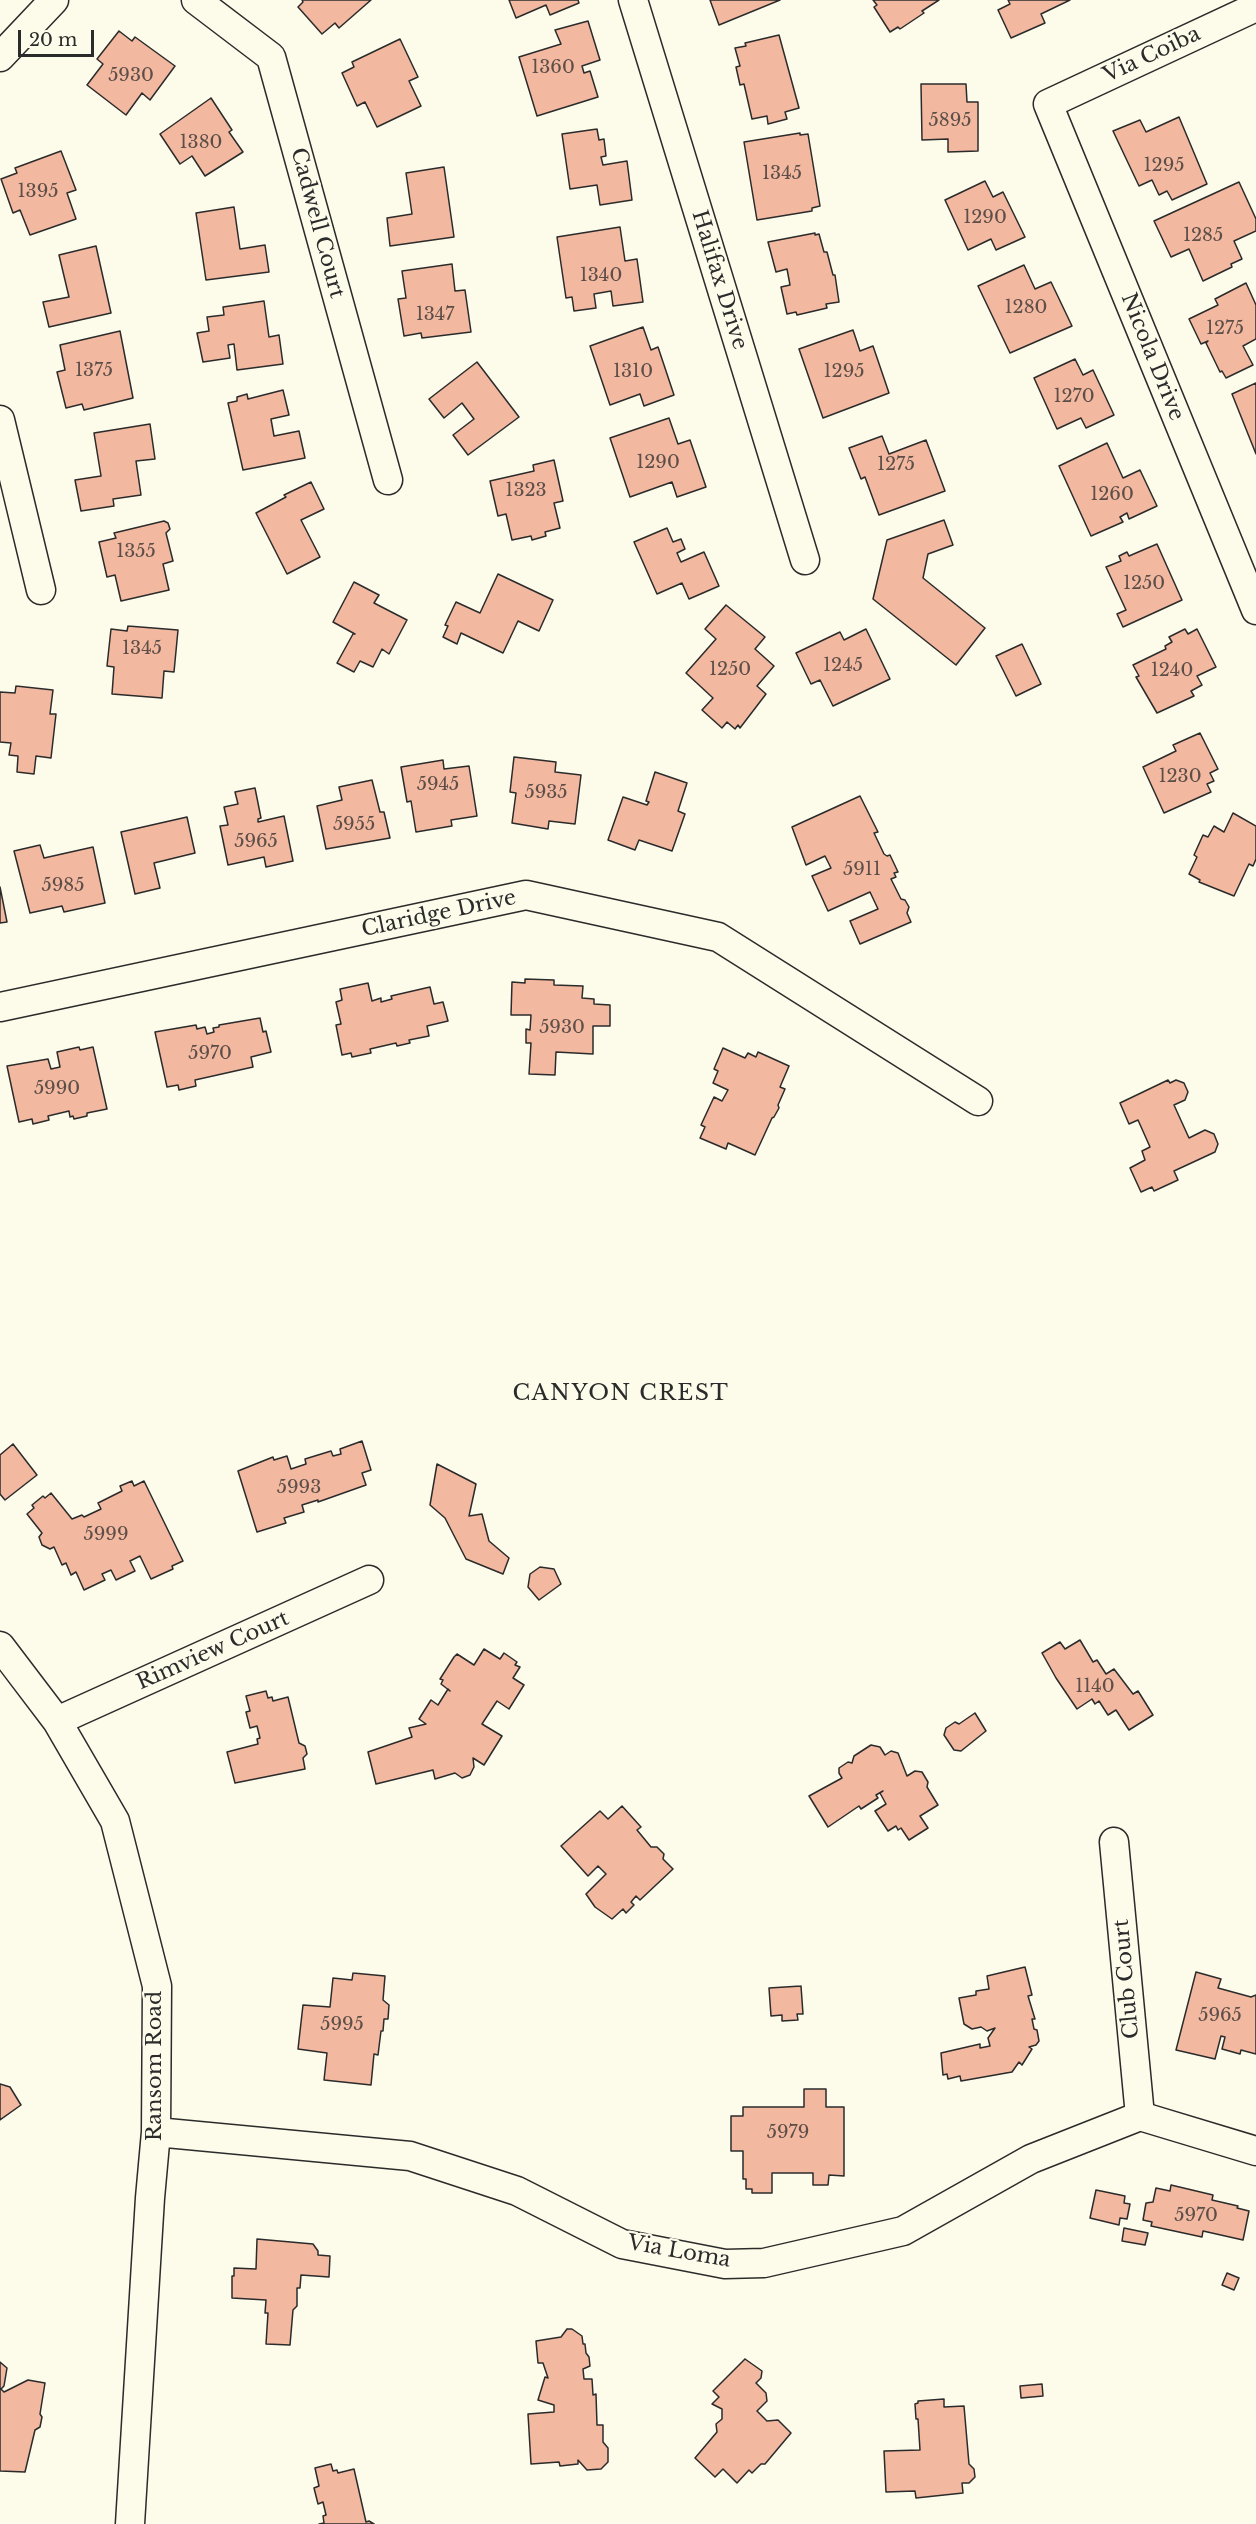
<!DOCTYPE html>
<style>
body{margin:0}
#map{position:relative;width:1256px;height:2524px;overflow:hidden;background:#fdfbea;font-family:"Libre Baskerville",serif}
canvas{display:block}
.scale{position:absolute;left:18px;top:30px;width:76px;height:27px;box-sizing:border-box;border:3px solid #2b2b2b;border-top:0;padding-left:8px;font-size:18px;line-height:21px;white-space:nowrap;color:#2b2b2b;-webkit-text-stroke:4px #fdfbea;paint-order:stroke}
</style>
<div id="map">
<canvas width="1256" height="2524"></canvas>
<div class="scale">20 m</div>
</div>
<script>
const ctx = document.querySelector('canvas').getContext('2d');
ctx.lineJoin = 'round';
function fillPath(path, color) { ctx.fillStyle = color; ctx.fill(path, 'evenodd'); }
const poly = rows => new Path2D(rows.map(r => 'M' + r).join(''));
function stroke(path, color, width, dash) { ctx.strokeStyle = color; ctx.lineWidth = width; ctx.lineCap = dash ? 'butt' : 'round'; ctx.setLineDash(dash || []); ctx.stroke(path); }
function label(font, color, halo, rows, align = 'center') {
  ctx.font = font + ' "Libre Baskerville",serif'; ctx.lineWidth = 4.5; ctx.setLineDash([]); ctx.textBaseline = 'middle'; ctx.strokeStyle = halo; ctx.fillStyle = color; for (const [text, x, y, turn = 0] of rows) {
    ctx.save(); ctx.translate(x, y); ctx.rotate((+turn || 0) * Math.PI / 180); ctx.textAlign = isNaN(turn) ? turn : align; if (halo) ctx.strokeText(text, 0, 0); ctx.fillText(text, 0, 0); ctx.restore();
  }
}
const building = poly([
 [302,0,371,0,339,28,335,23,322,34,298,7,303,2,302,0],
 [509,0,578,0,579,3,550,15,546,5,516,18,509,0],
 [710,0,780,0,719,25,710,0],
 [873,0,939,0,922,11,924,13,900,29,898,27,890,32,874,7,877,5,873,0],
 [1008,0,1070,0,1041,14,1045,23,1011,38,998,10,1010,4,1008,0],
 [588,21,600,60,582,66,584,73,590,71,598,97,537,116,519,57,561,44,555,30,588,21],
 [119,31,132,41,135,37,175,66,150,100,142,93,126,115,87,85,103,64,97,59,119,31],
 [779,35,799,108,785,112,787,119,768,124,767,116,752,119,744,84,740,85,736,67,740,66,735,48,746,46,745,43,779,35],
 [400,39,418,77,409,81,421,106,377,127,365,102,357,106,342,73,354,67,352,62,400,39],
 [921,84,966,84,967,102,978,102,978,151,948,152,948,139,922,140,921,84],
 [211,98,232,130,229,132,243,152,205,176,192,156,180,164,160,134,211,98],
 [1179,117,1207,184,1172,200,1167,191,1159,195,1152,180,1139,186,1113,131,1140,120,1146,132,1179,117],
 [597,129,599,140,604,139,606,156,601,157,603,165,627,161,632,200,600,205,597,185,570,189,562,134,597,129],
 [800,133,800,135,808,134,820,206,812,208,812,211,757,220,744,142,800,133],
 [61,151,76,190,67,193,76,219,30,235,20,210,13,213,1,179,17,173,15,168,61,151],
 [444,167,454,237,390,246,387,218,412,214,406,173,444,167],
 [985,181,993,197,1003,192,1025,237,996,250,991,239,968,250,945,200,985,181],
 [1239,182,1256,219,1256,231,1234,241,1242,259,1231,264,1232,267,1203,281,1189,249,1171,257,1154,221,1239,182],
 [234,207,240,249,265,245,269,272,206,280,196,213,234,207],
 [620,227,625,261,637,259,643,302,613,306,611,291,594,294,596,308,574,311,572,297,566,298,557,237,620,227],
 [815,233,815,235,819,234,824,252,827,252,833,275,835,275,839,302,826,304,827,308,797,315,796,312,787,314,781,287,790,285,787,269,776,272,768,242,815,233],
 [96,246,111,313,49,327,43,302,69,297,59,255,96,246],
 [452,264,455,291,465,290,471,332,422,338,421,333,404,336,398,299,406,298,402,271,452,264],
 [1024,265,1035,289,1051,282,1072,326,1010,353,978,286,1024,265],
 [1246,283,1256,305,1256,339,1243,346,1253,365,1226,378,1222,371,1220,372,1206,343,1208,341,1201,344,1189,319,1218,305,1215,299,1246,283],
 [264,301,269,337,279,335,283,364,237,370,234,344,228,345,230,358,203,362,197,333,209,331,207,317,224,315,223,307,264,301],
 [643,327,651,350,658,347,674,395,644,406,640,394,610,405,590,346,643,327],
 [853,330,860,351,873,346,889,393,823,418,799,349,853,330],
 [120,331,133,398,84,410,82,404,66,408,57,372,65,370,60,345,120,331],
 [1075,359,1083,375,1093,370,1114,415,1086,428,1081,418,1057,429,1034,378,1075,359],
 [477,362,519,417,468,455,453,435,474,419,462,403,444,418,429,399,477,362],
 [1256,383,1256,454,1232,394,1256,383],
 [283,390,289,415,271,419,274,436,299,431,305,458,243,470,228,403,237,401,237,397,247,394,248,399,283,390],
 [669,418,678,444,690,440,706,487,677,497,672,482,630,497,610,438,669,418],
 [150,424,155,459,136,461,141,495,113,499,114,506,81,511,75,480,101,476,94,433,150,424],
 [882,436,889,454,926,440,945,491,879,515,865,477,861,479,849,448,882,436],
 [1107,443,1123,478,1140,470,1157,506,1129,519,1127,513,1120,517,1123,522,1091,536,1059,466,1107,443],
 [554,460,563,501,554,503,560,528,545,532,546,536,532,540,531,536,512,540,506,514,498,516,490,481,534,471,533,465,554,460],
 [311,482,324,509,301,520,320,557,287,574,256,513,286,497,284,495,311,482],
 [944,520,953,545,928,554,923,578,985,628,956,665,873,599,887,540,944,520],
 [164,521,168,523,170,529,166,533,173,561,163,564,169,590,121,601,115,575,107,577,99,542,116,538,114,533,164,521],
 [667,528,673,542,681,539,685,549,677,553,681,562,704,552,719,586,689,599,682,583,657,594,634,542,667,528],
 [1157,544,1182,600,1123,627,1117,614,1126,610,1106,567,1121,561,1119,556,1127,552,1129,556,1157,544],
 [498,574,553,600,539,631,518,621,503,653,461,633,457,644,443,637,448,626,445,625,456,602,480,613,498,574],
 [354,582,379,595,374,603,407,620,389,654,382,649,373,667,360,661,354,672,337,663,353,634,355,634,333,622,354,582],
 [726,605,765,637,755,649,774,666,757,686,766,694,740,728,738,725,735,729,727,722,722,728,702,710,713,698,686,673,716,639,705,629,726,605],
 [128,626,178,630,174,672,164,671,162,698,112,694,114,667,107,666,111,629,127,631,128,626],
 [866,629,890,679,833,706,820,680,811,684,796,653,840,632,844,640,866,629],
 [1185,629,1188,634,1197,629,1216,667,1197,676,1202,685,1191,691,1194,696,1157,713,1136,677,1139,676,1133,665,1166,649,1165,646,1172,642,1169,637,1185,629],
 [1022,644,1041,684,1016,696,996,656,1022,644],
 [16,686,53,690,50,714,56,714,51,758,36,756,34,774,17,772,18,756,9,755,11,743,0,742,0,692,15,693,16,686],
 [1200,733,1218,769,1210,773,1214,781,1207,784,1211,792,1164,813,1143,767,1176,751,1173,745,1200,733],
 [514,757,556,762,555,772,581,775,575,824,549,821,548,829,512,823,516,793,510,792,514,757],
 [443,760,444,769,469,766,477,816,451,820,452,826,416,832,411,801,407,802,401,767,443,760],
 [655,772,687,783,678,811,685,814,672,851,639,840,635,850,608,840,623,797,647,805,649,802,646,801,655,772],
 [372,780,380,812,384,812,390,838,326,849,317,806,342,800,339,787,372,780],
 [255,788,261,818,258,819,258,822,284,816,293,861,266,867,264,857,228,865,220,826,228,825,224,807,238,804,235,792,255,788],
 [860,796,878,832,874,833,884,854,887,856,890,855,898,872,894,873,896,877,891,879,901,899,905,900,909,907,907,913,911,922,860,944,850,921,878,909,870,892,828,911,812,876,831,868,825,856,806,865,792,827,860,796],
 [1233,813,1256,826,1256,859,1253,866,1249,864,1234,896,1199,882,1200,880,1189,874,1197,857,1194,855,1203,835,1208,837,1214,826,1224,832,1233,813],
 [187,817,195,853,154,863,160,888,135,894,121,832,187,817],
 [40,845,44,858,93,847,105,903,64,912,62,906,30,913,14,851,40,845],
 [0,887,7,922,0,923,0,887],
 [525,979,554,980,554,985,583,986,582,998,594,999,594,1004,610,1005,610,1026,593,1026,593,1054,556,1052,555,1075,529,1074,531,1043,526,1043,526,1029,530,1030,531,1015,511,1015,512,982,525,983,525,979],
 [368,983,372,1001,381,998,381,1002,392,999,391,996,430,987,434,1004,443,1002,448,1021,427,1026,429,1036,409,1040,410,1043,397,1046,396,1043,370,1049,371,1053,352,1057,351,1053,342,1055,336,1025,341,1024,336,1002,342,1000,340,989,368,983],
 [260,1018,263,1032,266,1031,271,1052,251,1057,253,1067,195,1080,196,1086,179,1090,178,1085,167,1087,155,1032,196,1025,197,1029,205,1027,207,1034,214,1032,213,1028,219,1027,219,1025,260,1018],
 [79,1047,80,1050,93,1047,107,1109,87,1113,87,1116,74,1119,73,1116,70,1117,69,1111,48,1116,49,1120,33,1124,32,1119,19,1122,7,1066,48,1059,51,1069,60,1067,57,1052,79,1047],
 [723,1048,745,1058,748,1053,756,1057,758,1052,789,1066,780,1087,785,1089,778,1105,779,1108,774,1117,772,1118,755,1155,728,1143,726,1149,700,1138,705,1127,701,1125,714,1097,722,1101,728,1090,713,1083,718,1071,714,1069,723,1048],
 [1168,1080,1170,1083,1176,1080,1184,1083,1188,1092,1185,1100,1174,1105,1189,1138,1205,1130,1214,1134,1218,1144,1215,1152,1174,1171,1178,1180,1154,1191,1152,1187,1141,1192,1130,1168,1145,1160,1142,1151,1150,1147,1138,1120,1129,1124,1120,1103,1168,1080],
 [362,1441,371,1470,362,1473,366,1485,318,1502,318,1500,302,1505,304,1512,284,1518,286,1523,257,1532,238,1471,273,1457,274,1460,287,1456,291,1469,306,1464,305,1459,331,1451,333,1456,341,1454,340,1449,362,1441],
 [13,1444,37,1475,5,1500,0,1494,0,1455,13,1444],
 [437,1464,476,1484,469,1516,482,1514,489,1541,509,1558,503,1574,466,1559,445,1518,430,1505,437,1464],
 [132,1481,134,1486,144,1481,183,1561,172,1566,173,1569,151,1579,140,1556,130,1561,135,1571,116,1580,111,1570,102,1574,105,1580,84,1590,76,1572,71,1575,66,1563,62,1565,54,1547,50,1549,42,1545,39,1537,42,1533,27,1514,34,1508,32,1505,43,1496,45,1498,51,1493,72,1519,82,1515,84,1517,101,1509,98,1503,122,1491,120,1486,132,1481],
 [540,1567,554,1569,561,1584,539,1600,528,1587,530,1574,540,1567],
 [1080,1640,1093,1662,1097,1660,1106,1674,1114,1669,1133,1694,1138,1691,1153,1715,1129,1730,1116,1710,1108,1715,1099,1701,1095,1704,1092,1699,1077,1709,1056,1678,1042,1653,1060,1642,1065,1649,1080,1640],
 [484,1649,500,1659,504,1653,517,1662,515,1665,520,1667,513,1678,524,1685,509,1709,497,1701,482,1724,502,1736,484,1765,473,1758,474,1767,470,1775,462,1778,455,1773,435,1779,433,1770,376,1784,368,1752,412,1737,409,1728,426,1724,419,1719,431,1700,438,1705,448,1689,450,1691,441,1684,443,1680,440,1679,454,1657,457,1654,474,1665,484,1649],
 [266,1691,268,1698,272,1697,273,1701,288,1697,299,1743,305,1746,307,1754,303,1758,305,1769,235,1783,227,1752,258,1744,257,1739,260,1738,257,1726,250,1728,246,1712,250,1711,246,1696,266,1691],
 [975,1713,986,1731,961,1751,954,1750,944,1735,946,1728,955,1722,959,1724,975,1713],
 [871,1745,880,1747,885,1755,891,1751,898,1753,907,1776,915,1771,922,1772,928,1782,927,1787,938,1805,920,1816,928,1828,909,1840,901,1828,898,1830,896,1826,888,1831,875,1811,886,1804,880,1793,883,1791,876,1795,878,1798,861,1809,859,1806,828,1827,809,1796,842,1778,839,1773,839,1768,848,1762,852,1763,854,1756,871,1745],
 [622,1806,641,1827,637,1830,651,1847,657,1847,664,1854,663,1859,673,1869,640,1900,636,1896,631,1902,634,1905,626,1913,623,1909,612,1919,595,1907,586,1894,606,1874,598,1866,588,1876,561,1846,600,1811,608,1819,622,1806],
 [1025,1967,1032,1995,1028,1996,1035,2019,1032,2019,1034,2029,1037,2030,1039,2041,1036,2045,1029,2047,1032,2049,1022,2065,1019,2062,1012,2072,961,2081,960,2076,948,2079,947,2074,943,2075,941,2053,980,2044,980,2048,990,2046,988,2038,995,2028,987,2031,981,2027,972,2029,964,2024,959,1998,976,1995,976,1991,989,1989,987,1976,1025,1967],
 [1196,1972,1221,1979,1218,1988,1251,1997,1256,1995,1256,2054,1241,2050,1240,2054,1222,2049,1225,2037,1221,2036,1215,2059,1176,2050,1196,1972],
 [353,1973,385,1976,383,2000,389,2005,388,2019,384,2019,383,2031,381,2031,378,2055,374,2054,371,2085,324,2080,327,2053,298,2049,303,2005,330,2007,333,1978,352,1980,353,1973],
 [801,1986,803,2014,797,2014,798,2020,782,2021,782,2015,771,2016,769,1988,801,1986],
 [0,2084,10,2087,21,2105,0,2120,0,2084],
 [804,2089,826,2089,826,2107,844,2107,844,2176,829,2175,828,2185,813,2185,813,2173,772,2173,772,2193,752,2193,752,2189,746,2189,746,2179,743,2179,743,2151,731,2151,731,2116,743,2116,743,2107,804,2107,804,2089],
 [1171,2185,1213,2195,1212,2200,1238,2206,1237,2208,1249,2211,1243,2240,1203,2231,1202,2237,1151,2226,1152,2222,1143,2220,1146,2203,1153,2202,1156,2188,1170,2191,1171,2185],
 [1096,2190,1125,2196,1124,2203,1130,2204,1127,2219,1120,2218,1119,2225,1090,2218,1096,2190],
 [1124,2228,1148,2233,1145,2245,1122,2241,1124,2228],
 [257,2239,313,2244,318,2251,318,2255,330,2256,329,2277,301,2275,300,2288,297,2288,297,2306,293,2310,290,2345,266,2344,268,2313,265,2313,266,2300,232,2298,232,2276,234,2276,234,2268,256,2269,257,2239],
 [1227,2273,1239,2278,1234,2290,1222,2285,1227,2273],
 [567,2329,572,2329,582,2336,583,2344,585,2344,586,2353,589,2357,590,2366,583,2369,584,2379,592,2379,593,2395,596,2394,597,2425,603,2425,603,2442,608,2448,608,2462,601,2469,587,2470,578,2460,578,2464,560,2466,559,2462,531,2464,528,2414,554,2412,554,2405,538,2400,545,2377,548,2378,543,2363,538,2363,536,2341,561,2337,567,2329],
 [745,2359,762,2371,761,2378,756,2383,766,2393,767,2401,757,2411,767,2421,778,2420,791,2433,765,2464,761,2464,752,2473,749,2470,737,2483,723,2469,715,2477,695,2458,717,2432,716,2424,722,2419,722,2409,712,2404,719,2397,713,2391,745,2359],
 [0,2362,7,2368,4,2386,1,2389,4,2392,28,2380,45,2383,40,2414,42,2417,40,2427,35,2430,25,2472,0,2471,0,2362],
 [1042,2384,1043,2396,1021,2398,1020,2386,1042,2384],
 [944,2399,944,2407,964,2406,969,2464,974,2469,975,2477,969,2483,962,2483,963,2493,916,2498,915,2491,886,2492,884,2451,920,2450,918,2419,916,2419,915,2404,918,2403,918,2401,944,2399],
 [331,2464,333,2471,337,2470,338,2473,354,2469,366,2522,369,2521,374,2524,319,2524,324,2523,323,2516,326,2515,323,2502,318,2504,314,2488,319,2486,315,2468,331,2464]
]);
fillPath(building, '#f2b8a0');
stroke(building, '#2b2b2b', 1.5);
const minor = poly([
 [196,0,271,57,388,480],
 [633,0,805,560],
 [1256,7,1048,104,1256,610],
 [0,57,54,0],
 [0,420,41,590],
 [0,1007,526,895,718,937,978,1101],
 [0,1646,57,1721,115,1821,157,1986,156,2132,150,2198,130,2524],
 [57,1721,369,1580],
 [1114,1842,1140,2116],
 [156,2132,410,2156,517,2191,622,2244,725,2264,764,2263,903,2231,1031,2159,1140,2116,1256,2151]
]);
stroke(minor, '#2b2b2b', 31);
stroke(minor, '#fdfbea', 28);
label('18px', '#5d4e48', null, [
 ["1360",553,68],
 ["5930",131,76],
 ["5895",950,121],
 ["1380",201,143],
 ["1295",1164,166],
 ["1345",782,174],
 ["1395",38,192],
 ["1290",985,218],
 ["1285",1203,236],
 ["1340",601,276],
 ["1280",1026,308],
 ["1347",435,315],
 ["1275",1225,329],
 ["1375",94,371],
 ["1310",633,372],
 ["1295",844,372],
 ["1270",1074,397],
 ["1290",658,463],
 ["1275",896,465],
 ["1323",526,491],
 ["1260",1112,495],
 ["1355",136,552],
 ["1250",1144,584],
 ["1345",142,649],
 ["1245",843,666],
 ["1250",730,670],
 ["1240",1172,671],
 ["1230",1180,777],
 ["5945",438,785],
 ["5935",546,793],
 ["5955",354,825],
 ["5965",256,842],
 ["5911",862,870],
 ["5985",63,886],
 ["5930",562,1028],
 ["5970",210,1054],
 ["5990",57,1089],
 ["5993",299,1488],
 ["5999",106,1535],
 ["1140",1095,1687],
 ["5965",1220,2016],
 ["5995",342,2025],
 ["5979",788,2133],
 ["5970",1196,2216]
]);
label('21px', '#2b2b2b', '#fdfbea', [
 ["Via Coiba",1152,55,-25],
 ["Cadwell Court",317,223,75],
 ["Halifax Drive",719,280,73],
 ["Nicola Drive",1152,357,68],
 ["Claridge Drive",439,914,-12],
 ["Rimview Court",213,1651,-24],
 ["Club Court",1127,1979,-95],
 ["Ransom Road",155,2066,-90],
 ["Via Loma",679,2252,10]
]);
ctx.letterSpacing = '1.5px';
label('22px', '#2b2b2b', '#fdfbea', [
 ["CANYON CREST",621,1394]
]);
ctx.letterSpacing = '0px';
</script>
